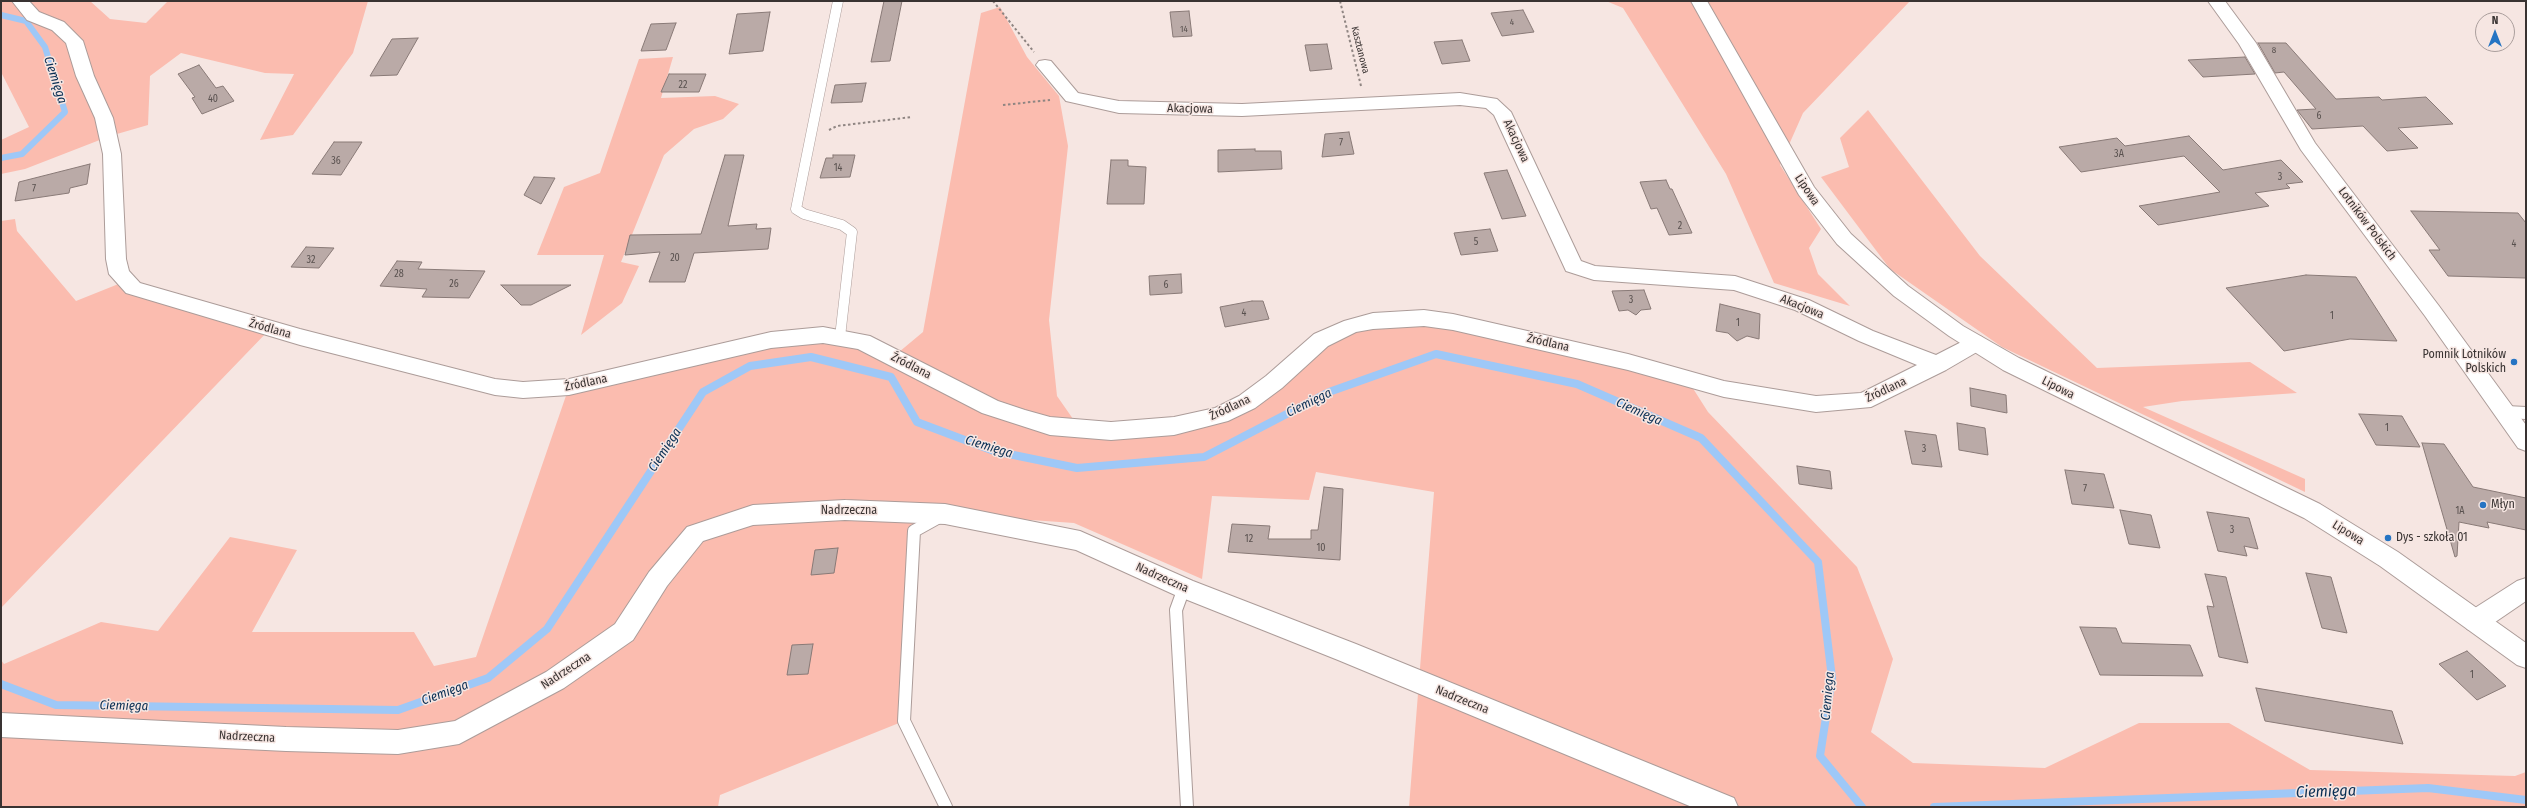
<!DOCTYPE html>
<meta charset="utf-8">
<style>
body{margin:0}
#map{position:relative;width:2527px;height:808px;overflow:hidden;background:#f6e6e2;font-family:"Fira Sans Condensed",sans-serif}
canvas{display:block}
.frame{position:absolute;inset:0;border:2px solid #393332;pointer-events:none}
.north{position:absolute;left:2475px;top:12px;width:40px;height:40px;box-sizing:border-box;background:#f6e6e2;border:1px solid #aa9e9c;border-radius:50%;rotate:0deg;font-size:11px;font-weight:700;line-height:16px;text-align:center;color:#393332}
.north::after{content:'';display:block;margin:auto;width:14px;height:18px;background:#2574c3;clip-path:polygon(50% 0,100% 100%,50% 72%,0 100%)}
</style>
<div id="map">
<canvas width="2527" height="808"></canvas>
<div class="frame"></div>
<div class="north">N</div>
</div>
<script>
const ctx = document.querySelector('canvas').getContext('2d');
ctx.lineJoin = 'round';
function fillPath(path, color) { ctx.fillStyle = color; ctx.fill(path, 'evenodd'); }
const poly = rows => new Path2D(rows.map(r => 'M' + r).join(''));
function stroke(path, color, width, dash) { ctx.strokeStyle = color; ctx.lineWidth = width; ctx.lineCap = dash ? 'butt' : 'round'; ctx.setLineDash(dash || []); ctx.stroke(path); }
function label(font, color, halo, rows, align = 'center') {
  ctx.font = font + ' "Fira Sans Condensed",sans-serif'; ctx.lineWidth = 3; ctx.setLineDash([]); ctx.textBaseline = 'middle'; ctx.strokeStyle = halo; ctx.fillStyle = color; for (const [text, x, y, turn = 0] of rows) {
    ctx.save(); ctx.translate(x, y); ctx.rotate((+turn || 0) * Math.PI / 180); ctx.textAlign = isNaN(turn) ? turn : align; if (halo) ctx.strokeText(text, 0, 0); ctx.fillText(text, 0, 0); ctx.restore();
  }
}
fillPath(poly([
 [1,1,90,1,110,19,146,23,168,1,368,1,353,53,293,135,260,140,294,74,265,73,181,53,150,76,148,125,110,136,25,169,1,174,1,140,29,127,1,72],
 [1606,1,1910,1,1803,113,1780,165,1821,229,1809,248,1818,274,1850,306,1774,283,1726,174,1623,8],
 [1000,7,1027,57,1059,96,1068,146,1049,320,1057,396,1080,429,1202,420,1351,326,1453,322,1687,379,1708,412,1857,567,1893,659,1871,732,1913,763,2045,768,2139,723,2229,723,2310,770,2515,776,2526,772,2526,807,1409,807,1434,492,1316,472,1309,500,1212,496,1202,579,1074,523,944,514,914,531,904,721,720,795,718,807,1,807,1,660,4,664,101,622,158,631,230,537,297,550,252,632,414,632,434,666,476,657,569,387,823,335,893,357,923,332,981,13],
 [673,57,661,98,715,96,739,104,723,119,694,129,664,155,621,262,639,266,622,303,581,335,604,255,537,255,564,187,600,173,639,59],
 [1868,110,1980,256,2097,368,2250,362,2297,393,2182,401,2143,407,2305,479,2305,492,2002,347,1890,269,1821,177,1849,167,1840,138],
 [15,219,17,231,76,301,126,281,270,329,1,608,1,221]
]), '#fbbcaf');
stroke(poly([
 [1,15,26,21,45,47,65,112,22,154,1,158],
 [1434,355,1439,355]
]), '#9ec8f7', 6);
stroke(poly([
 [1,684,56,705,398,710,488,678,547,629,703,392,750,366,811,357,891,377,917,422,994,451,1077,468,1204,457,1329,392,1436,354,1577,384,1701,438,1818,562,1832,678,1820,756,1862,807],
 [1934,807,2428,788,2526,800]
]), '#9ec8f7', 8);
const building = poly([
 [884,1,902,1,890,61,871,62,884,1],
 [1523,10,1534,32,1502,36,1491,13,1523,10],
 [1189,11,1192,36,1173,37,1170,12,1189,11],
 [770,12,763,51,729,54,737,14,770,12],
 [676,23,666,50,641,51,651,24,676,23],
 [418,38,397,75,370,76,392,39,418,38],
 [1462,40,1470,61,1442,64,1434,42,1462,40],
 [2258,43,2286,43,2336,99,2379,97,2382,100,2426,97,2453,124,2398,128,2418,148,2387,151,2363,126,2312,129,2297,110,2316,109,2284,72,2275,73,2258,43],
 [1327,44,1332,69,1310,71,1305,45,1327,44],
 [2245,57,2255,74,2203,77,2188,60,2245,57],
 [199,65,216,88,223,86,234,101,202,114,192,98,195,97,178,74,199,65],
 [669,74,706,74,699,92,661,92,669,74],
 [866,83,862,102,831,103,835,85,866,83],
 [1349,132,1354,154,1322,157,1325,134,1349,132],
 [2189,136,2223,170,2281,160,2303,182,2286,184,2290,188,2255,193,2269,206,2158,225,2139,206,2220,192,2184,156,2081,172,2059,147,2117,138,2125,146,2189,136],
 [334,142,362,142,341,175,312,174,334,142],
 [1255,149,1255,151,1281,151,1282,169,1218,172,1218,150,1255,149],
 [725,155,744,155,728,226,757,224,756,229,771,228,768,249,694,253,685,282,649,282,660,252,625,255,630,235,701,234,725,155],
 [833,155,855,155,850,177,820,178,826,158,833,158,833,155],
 [1111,160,1128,160,1128,166,1146,167,1144,204,1107,204,1111,160],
 [90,164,87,184,70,188,69,193,15,201,19,182,90,164],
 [1507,170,1526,216,1502,219,1484,173,1507,170],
 [534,177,555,178,541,204,524,195,534,177],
 [1666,180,1670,189,1672,189,1692,233,1669,235,1657,208,1651,209,1640,182,1666,180],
 [2411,211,2518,213,2526,223,2526,278,2448,276,2429,250,2440,250,2411,211],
 [1490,229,1498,251,1461,255,1454,233,1490,229],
 [306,247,334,248,319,268,291,267,306,247],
 [397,261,422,262,418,269,485,271,469,298,422,297,427,289,380,286,397,261],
 [1181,274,1182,293,1150,295,1149,276,1181,274],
 [2306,275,2356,277,2397,341,2350,339,2284,351,2226,288,2306,275],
 [501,285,571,285,531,305,521,305,501,285],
 [1644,290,1651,309,1641,310,1636,315,1628,310,1619,311,1612,291,1644,290],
 [1252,301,1263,301,1269,319,1225,327,1220,307,1252,301],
 [1720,304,1760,314,1759,339,1747,336,1737,341,1728,333,1716,331,1720,304],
 [1970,388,2006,395,2007,413,1971,406,1970,388],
 [2359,414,2402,416,2420,447,2376,445,2359,414],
 [1957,423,1985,428,1988,455,1959,450,1957,423],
 [1905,431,1936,435,1942,467,1912,464,1905,431],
 [2422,443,2444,444,2473,487,2526,498,2526,530,2487,522,2489,528,2459,522,2457,556,2455,557,2422,443],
 [1797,466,1830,471,1832,489,1799,484,1797,466],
 [2065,470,2104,474,2114,508,2072,504,2065,470],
 [1324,487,1343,489,1340,560,1228,552,1232,524,1270,526,1268,539,1311,539,1311,530,1318,530,1324,487],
 [2120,510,2151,515,2160,548,2129,544,2120,510],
 [2207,512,2249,518,2258,549,2244,546,2247,556,2218,551,2207,512],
 [838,548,834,573,811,575,815,550,838,548],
 [2306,573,2331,577,2347,633,2322,628,2306,573],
 [2205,574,2226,577,2248,663,2219,657,2207,606,2214,607,2205,574],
 [2080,627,2116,628,2122,643,2190,645,2203,676,2100,675,2080,627],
 [813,644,808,674,787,675,792,645,813,644],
 [2467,651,2506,686,2477,700,2439,664,2467,651],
 [2256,688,2392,711,2403,744,2265,721,2256,688]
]);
fillPath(building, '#baaaa7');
stroke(building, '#897a77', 1);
const serviceFar1 = poly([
 [838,1,796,209,804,214,842,225,852,232,840,337]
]);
const service = poly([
 [2506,412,2526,413],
 [941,516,914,531,904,721,946,807],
 [1184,588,1176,610,1187,807]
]);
const minor = poly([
 [12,1,29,1,39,12,64,22,83,41,94,76,113,118,121,154,126,259,129,271,140,283,300,329,495,379,523,382,569,379,771,332,823,327,870,336,998,401,1025,410,1050,417,1111,422,1174,417,1215,408,1239,396,1266,376,1314,334,1344,321,1373,313,1424,310,1453,314,1628,354,1724,381,1816,396,1861,393,1917,365,1859,341,1795,310,1734,290,1594,280,1566,271,1494,115,1486,108,1460,105,1242,116,1119,113,1066,101,1036,65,1039,61,1045,60,1051,61,1078,93,1119,101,1242,104,1460,93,1497,99,1511,112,1581,261,1595,266,1735,276,1809,300,1873,331,1936,355,1975,335,1982,337,1986,343,1982,349,1946,370,1871,407,1816,412,1724,397,1628,370,1453,330,1424,326,1373,329,1356,332,1328,346,1282,388,1255,408,1228,421,1174,435,1111,440,1050,435,982,413,858,349,823,343,771,348,569,395,523,398,495,395,300,345,126,293,109,274,106,259,103,154,95,118,76,76,66,43,52,30,27,20,12,1],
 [2208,1,2225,1,2256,43,2315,143,2439,306,2526,425,2526,451,2518,448,2425,316,2301,150,2239,44,2208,1],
 [845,500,945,504,1080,531,1193,581,1356,644,1734,798,1738,807,1692,807,1338,660,1175,595,1076,550,945,524,845,520,753,525,703,541,667,586,633,640,564,688,459,744,398,754,286,751,1,737,1,713,286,727,398,730,455,721,546,672,615,624,649,572,687,527,753,505,845,500],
 [2526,578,2526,601,2485,629,2476,632,2467,629,2464,621,2467,613,2517,581,2526,578]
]);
const tertiary = poly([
 [1691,1,1707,1,1814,187,1851,234,1908,286,1963,326,2019,358,2320,504,2398,552,2526,643,2526,668,2517,665,2380,566,2304,518,2003,370,1949,336,1894,296,1837,244,1799,195,1691,1]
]);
stroke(serviceFar1, '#ac9c99', 11);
stroke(service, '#ac9c99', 14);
stroke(minor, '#ac9c99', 2);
stroke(tertiary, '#ac9c99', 2);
stroke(poly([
 [993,1,1034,52],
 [1340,1,1361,86],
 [1003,105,1050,100],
 [829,130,837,126,912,117]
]), '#8f8582', 2, [2.5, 2.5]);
stroke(serviceFar1, '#fff', 10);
stroke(service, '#fff', 12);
fillPath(minor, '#fff');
fillPath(tertiary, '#fff');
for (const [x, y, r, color] of [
 [2514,362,4,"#2574c3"],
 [2483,505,4,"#2574c3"],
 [2388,538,4,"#2574c3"]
]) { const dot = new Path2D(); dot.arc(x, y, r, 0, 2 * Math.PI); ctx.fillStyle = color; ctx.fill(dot); stroke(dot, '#f6e6e2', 1.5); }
label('9px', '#59514f', null, [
 ["4",1512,22],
 ["14",1184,29],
 ["8",2274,50]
]);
label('10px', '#393332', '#f6e6e2', [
 ["Kasztanowa",1360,50,76]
]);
label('10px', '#59514f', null, [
 ["22",683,85],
 ["40",213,99],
 ["6",2319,116],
 ["7",1341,143],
 ["3A",2119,154],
 ["36",336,161],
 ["14",838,168],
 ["3",2280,177],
 ["7",34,189],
 ["2",1680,226],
 ["5",1476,242],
 ["4",2514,244],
 ["20",675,258],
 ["32",311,260],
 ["28",399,274],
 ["26",454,284],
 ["6",1166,285],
 ["3",1631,300],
 ["4",1244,313],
 ["1",2332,316],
 ["1",1738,323],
 ["1",2387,428],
 ["3",1924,449],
 ["7",2085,489],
 ["1A",2460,511],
 ["3",2232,530],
 ["12",1249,539],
 ["10",1321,548],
 ["1",2472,675]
]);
label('12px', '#393332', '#f6e6e2', [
 ["Akacjowa",1190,109,1],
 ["Akacjowa",1516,141,65],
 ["Lipowa",1807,190,56],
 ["Lotników Polskich",2367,224,53],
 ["Akacjowa",1802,307,22],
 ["Źródlana",270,329,16],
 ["Źródlana",1548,343,13],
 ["Źródlana",911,366,27],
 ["Źródlana",586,383,-12],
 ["Lipowa",2058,388,27],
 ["Źródlana",1886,390,-25],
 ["Źródlana",1230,408,-25],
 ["Nadrzeczna",849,511],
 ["Lipowa",2348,533,32],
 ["Nadrzeczna",1162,578,24],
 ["Nadrzeczna",566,671,-33],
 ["Nadrzeczna",1462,700,22],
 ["Nadrzeczna",247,737,3]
]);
label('12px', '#393332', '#f6e6e2', [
 ["Pomnik Lotników",2506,355,"right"],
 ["Polskich",2506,369,"right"],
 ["Młyn",2491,505],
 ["Dys - szkoła 01",2396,538]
], 'left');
label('italic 13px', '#0a2f54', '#f6e6e2', [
 ["Ciemięga",55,80,72],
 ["Ciemięga",1309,403,-26],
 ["Ciemięga",1639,412,24],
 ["Ciemięga",989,447,17],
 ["Ciemięga",665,450,-57],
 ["Ciemięga",445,693,-20],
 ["Ciemięga",1828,696,-85],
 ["Ciemięga",124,706,1]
]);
label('italic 16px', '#0a2f54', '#f6e6e2', [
 ["Ciemięga",2326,792,-2]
]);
</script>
